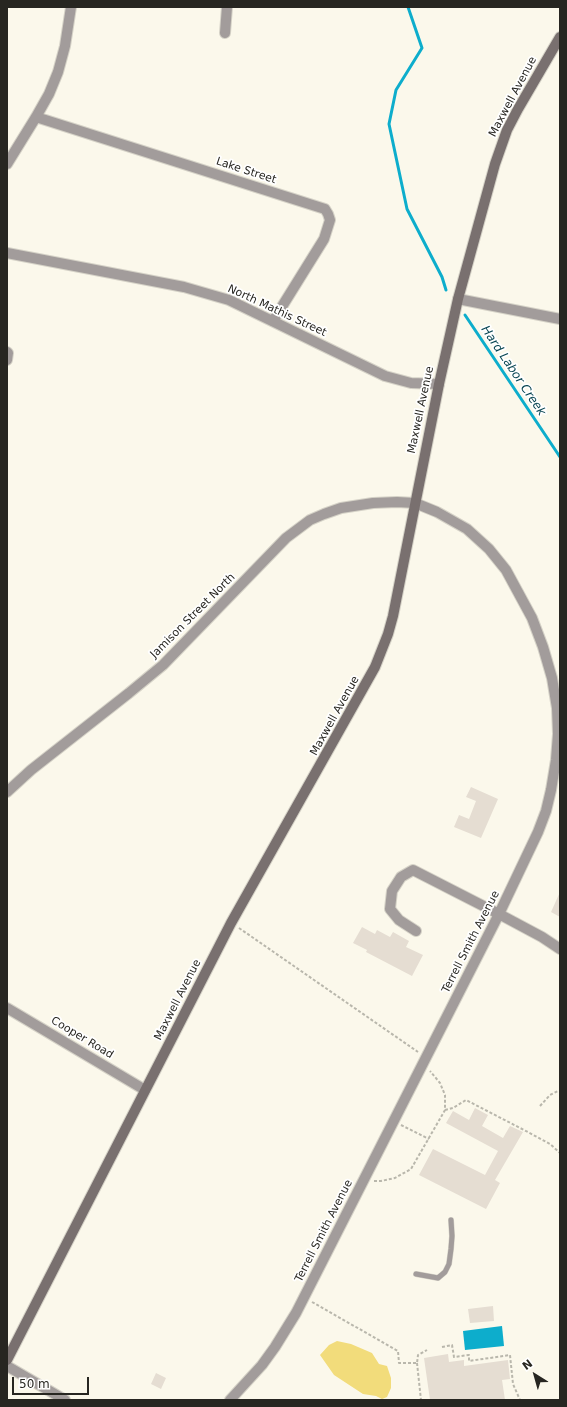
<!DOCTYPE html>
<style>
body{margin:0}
#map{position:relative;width:567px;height:1407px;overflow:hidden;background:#fbf8eb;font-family:"DejaVu Sans",sans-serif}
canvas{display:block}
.frame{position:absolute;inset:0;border:8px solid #272621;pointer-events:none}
.north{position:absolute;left:515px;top:1355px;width:40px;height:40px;-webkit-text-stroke:3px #fff;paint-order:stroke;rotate:323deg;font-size:11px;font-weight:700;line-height:16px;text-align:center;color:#272621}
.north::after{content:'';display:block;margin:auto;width:14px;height:18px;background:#272621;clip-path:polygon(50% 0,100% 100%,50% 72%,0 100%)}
.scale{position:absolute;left:12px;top:1377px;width:77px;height:18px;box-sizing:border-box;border:2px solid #272621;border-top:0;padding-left:5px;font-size:12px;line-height:14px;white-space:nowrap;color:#272621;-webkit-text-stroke:3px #fff;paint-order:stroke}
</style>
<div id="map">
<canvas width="567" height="1407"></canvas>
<div class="frame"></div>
<div class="north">N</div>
<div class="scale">50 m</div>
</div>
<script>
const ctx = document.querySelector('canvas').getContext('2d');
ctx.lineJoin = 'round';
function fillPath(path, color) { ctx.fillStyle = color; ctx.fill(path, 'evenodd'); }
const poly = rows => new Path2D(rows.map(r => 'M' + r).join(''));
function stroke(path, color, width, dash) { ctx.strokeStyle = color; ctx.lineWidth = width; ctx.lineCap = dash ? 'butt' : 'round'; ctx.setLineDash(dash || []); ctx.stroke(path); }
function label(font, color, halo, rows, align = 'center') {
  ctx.font = font + ' "DejaVu Sans",sans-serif'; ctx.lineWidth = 3.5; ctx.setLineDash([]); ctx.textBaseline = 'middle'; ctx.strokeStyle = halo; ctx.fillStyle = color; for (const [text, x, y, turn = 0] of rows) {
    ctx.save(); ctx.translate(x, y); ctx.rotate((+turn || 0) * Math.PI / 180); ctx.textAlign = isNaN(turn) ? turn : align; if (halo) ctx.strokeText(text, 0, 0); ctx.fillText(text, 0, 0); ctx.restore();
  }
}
fillPath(poly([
 [337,1341,351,1344,372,1353,379,1364,387,1366,391,1378,391,1388,387,1397,382,1399,376,1396,363,1394,334,1375,320,1355,329,1345]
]), '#f2dc7b');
fillPath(poly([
 [502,1326,504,1346,465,1350,463,1331]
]), '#0dadcc');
stroke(poly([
 [408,7,422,48,396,90,389,124,407,209,442,277,446,290],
 [465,315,560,457]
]), '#0dadcc', 3);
fillPath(poly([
 [471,787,498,799,481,838,454,827,459,815,469,819,476,801,466,797],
 [560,892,560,917,551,912],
 [362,927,375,934,377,930,390,937,393,932,409,941,406,947,423,955,412,976,366,952,367,950,353,943],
 [475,1108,488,1115,482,1126,503,1138,510,1126,523,1132,495,1180,500,1183,486,1209,419,1175,433,1149,485,1175,498,1151,446,1123,453,1111,469,1120],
 [493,1306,494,1321,470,1323,468,1309],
 [448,1354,449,1362,464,1360,464,1366,508,1360,510,1379,502,1380,505,1400,430,1400,424,1358],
 [156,1373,166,1378,161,1389,151,1384]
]), '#e5ddd2');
const service = poly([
 [416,1274,438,1278,445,1272,449,1264,451,1249,452,1236,451,1220]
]);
const minor = poly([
 [225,33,227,7],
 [36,117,325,209,328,214,330,220,324,239,273,321],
 [7,164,36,117,49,94,58,72,65,46,71,7],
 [458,299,560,319],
 [7,352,8,353,7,360],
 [7,792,31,770,129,693,163,665,286,538,310,520,324,514,341,508,373,503,397,502,415,503,437,512,467,529,489,549,506,570,532,618,543,647,552,678,557,708,558,734,556,760,551,790,546,811,538,832,499,914,296,1313,275,1347,262,1365,230,1400],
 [416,931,399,920,390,909,392,891,401,877,413,870,499,914,542,937,560,949],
 [7,1008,145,1090],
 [7,1366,65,1400]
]);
const tertiary = poly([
 [7,253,184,287,229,300,385,376,411,383,439,384]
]);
const secondary = poly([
 [7,1360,231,923,375,667,388,634,393,616,439,384,458,299,495,164,507,130,518,109,560,37]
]);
stroke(service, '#d5d2c7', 6);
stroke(minor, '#d5d2c7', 12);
stroke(tertiary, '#d5d2c7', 12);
stroke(secondary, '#d5d2c7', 12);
stroke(poly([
 [239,928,418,1052],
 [540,1106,550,1095,558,1091,560,1091],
 [445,1110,453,1108,466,1100,524,1130,550,1144,560,1153],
 [401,1125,429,1139],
 [374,1181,381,1181,395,1178,411,1169,445,1110,445,1095,440,1083,430,1071],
 [312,1302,398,1351,399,1363,417,1363,418,1355,427,1350],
 [442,1347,452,1345,454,1357,469,1355,469,1361,510,1355,513,1384,520,1400],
 [417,1363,421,1400]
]), '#b9b7ac', 2, [3, 2]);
stroke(service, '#a29c9b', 5);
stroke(minor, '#a29c9b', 10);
stroke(tertiary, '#a29c9b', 10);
stroke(secondary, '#79706f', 10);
label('11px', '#272621', '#fff', [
 ["Maxwell Avenue",513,97,-62],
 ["Lake Street",246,171,18],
 ["North Mathis Street",277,311,25],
 ["Maxwell Avenue",421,410,-78],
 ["Jamison Street North",193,616,-45],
 ["Maxwell Avenue",335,716,-61],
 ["Terrell Smith Avenue",471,942,-63],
 ["Maxwell Avenue",178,1000,-63],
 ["Cooper Road",82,1038,31],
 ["Terrell Smith Avenue",324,1231,-63]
]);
label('italic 12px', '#084552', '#fff', [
 ["Hard Labor Creek",513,371,56]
]);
</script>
